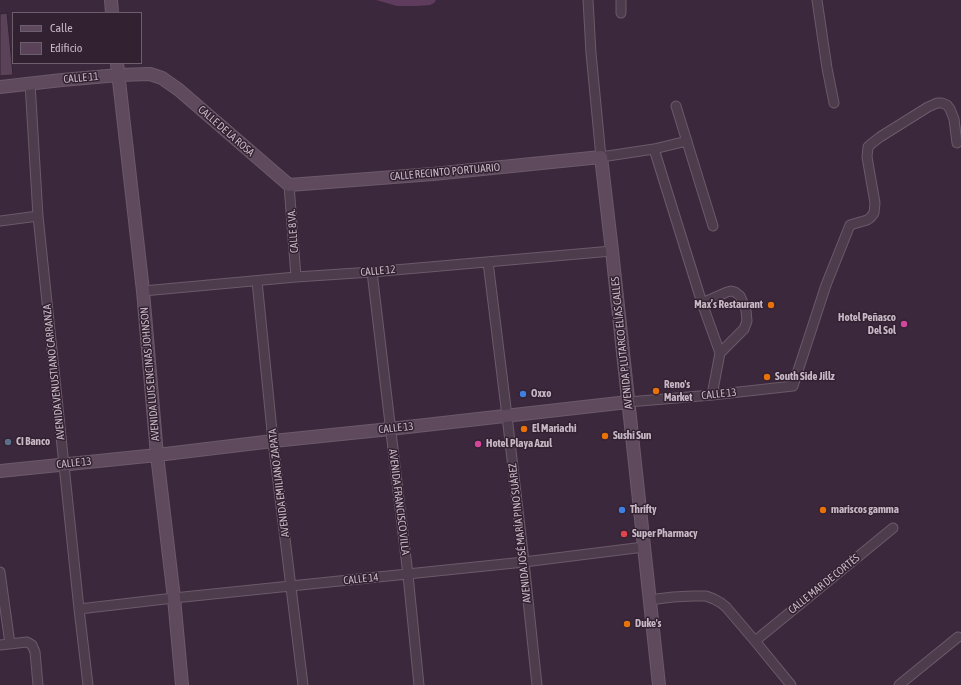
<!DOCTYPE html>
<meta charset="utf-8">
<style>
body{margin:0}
#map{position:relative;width:961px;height:685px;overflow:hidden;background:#3c283c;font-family:"Asap Condensed",sans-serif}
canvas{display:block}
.legend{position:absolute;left:12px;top:12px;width:130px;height:52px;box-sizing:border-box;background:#322131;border:1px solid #6e5d6d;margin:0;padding:5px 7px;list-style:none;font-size:12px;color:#c8b8c6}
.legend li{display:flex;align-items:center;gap:8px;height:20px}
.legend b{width:20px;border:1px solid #6e5d6d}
</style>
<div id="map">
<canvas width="961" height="685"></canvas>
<ul class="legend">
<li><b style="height:5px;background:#5f4a5d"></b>Calle</li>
<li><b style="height:11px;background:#5a4359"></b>Edificio</li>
</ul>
</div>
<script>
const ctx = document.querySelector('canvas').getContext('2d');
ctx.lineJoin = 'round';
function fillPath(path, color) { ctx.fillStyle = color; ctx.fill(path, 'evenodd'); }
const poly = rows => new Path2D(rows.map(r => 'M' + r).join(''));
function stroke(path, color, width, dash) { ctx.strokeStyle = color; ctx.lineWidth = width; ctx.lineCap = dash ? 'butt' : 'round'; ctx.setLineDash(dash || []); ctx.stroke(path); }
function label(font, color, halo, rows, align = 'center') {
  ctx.font = font + ' "Asap Condensed",sans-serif'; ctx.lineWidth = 3; ctx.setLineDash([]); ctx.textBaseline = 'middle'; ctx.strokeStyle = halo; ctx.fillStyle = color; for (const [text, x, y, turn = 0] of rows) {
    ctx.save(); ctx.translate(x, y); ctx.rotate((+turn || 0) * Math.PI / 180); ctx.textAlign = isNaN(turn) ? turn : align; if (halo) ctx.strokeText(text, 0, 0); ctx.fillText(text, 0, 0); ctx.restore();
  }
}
fillPath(poly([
 [376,0,436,0,434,3,430,5,416,6,397,6]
]), '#5f3c5d');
const building = poly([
 [7,13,13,75,0,76,0,14,7,13]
]);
fillPath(building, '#5a4359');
stroke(building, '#342333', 1);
const street = poly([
 [588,0,591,53,601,157,654,149,687,141],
 [817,0,827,68,834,103],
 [621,13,621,0],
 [30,83,38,216,79,609,88,685],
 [676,106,713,226],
 [654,149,702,303,720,353,712,395],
 [289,185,296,277],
 [0,221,38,216],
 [488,262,507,416,524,562,537,685],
 [372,272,408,575,419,685],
 [257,281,273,441,303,685],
 [143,291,296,277,372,272,612,251],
 [702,303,727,292,731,291,735,292,740,296,746,310,747,321,744,329,720,353],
 [628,402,712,395,793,386,826,285,850,225,867,220,870,218,874,213,875,203,867,157,868,147,871,144,880,137,928,107,937,103,942,103,947,105,950,109,954,119,957,143],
 [0,572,10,644],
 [649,600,673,597,693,596,706,596,714,599,721,603,726,607,755,641,791,685],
 [79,609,174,598,524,562,644,547],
 [755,641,893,528],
 [0,645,27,642,32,645,35,652,38,685],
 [899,685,958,637]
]);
const secondary = poly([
 [111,0,112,13],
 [117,63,143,291,157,455,174,598,182,685],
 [0,87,62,80,119,75,150,74,162,78,179,90,289,185,433,174,601,157,612,251,659,685],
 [0,471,157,455,273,441,390,429,628,402]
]);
stroke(street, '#6b5a69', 11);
stroke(secondary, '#6b5a69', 14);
stroke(street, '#4d3c4c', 9);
stroke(secondary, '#5f4a5d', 12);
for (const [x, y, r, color] of [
 [771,305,4,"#e8710a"],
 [904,324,4,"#d1479c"],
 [767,377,4,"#e8710a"],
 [656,391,4,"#e8710a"],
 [523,394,4,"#3f7fe0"],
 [524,429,4,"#e8710a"],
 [605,436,4,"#e8710a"],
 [8,442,4,"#5c6f8a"],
 [478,444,4,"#d1479c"],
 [622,510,4,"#3f7fe0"],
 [823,510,4,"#e8710a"],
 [624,534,4,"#e0444e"],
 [627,624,4,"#e8710a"]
]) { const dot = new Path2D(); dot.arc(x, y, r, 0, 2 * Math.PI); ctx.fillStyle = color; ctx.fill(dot); stroke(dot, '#322131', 1.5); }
label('11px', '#c8b8c6', '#322131', [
 ["CALLE 11",81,78,-5],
 ["CALLE DE LA ROSA",226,131,41],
 ["CALLE RECINTO PORTUARIO",445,172,-5],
 ["CALLE 8 VA.",293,231,-94],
 ["CALLE 12",378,271,-5],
 ["AVENIDA PLUTARCO ELÍAS CALLES",622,343,-96],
 ["AVENIDA VENUSTIANO CARRANZA",54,372,-96],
 ["AVENIDA LUIS ENCINAS JOHNSON",150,374,-95],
 ["CALLE 13",719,394,-6],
 ["CALLE 13",396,428,-6],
 ["CALLE 13",74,463,-6],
 ["AVENIDA EMILIANO ZAPATA",279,483,-97],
 ["AVENIDA FRANCISCO VILLA",399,502,83],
 ["AVENIDA JOSÉ MARÍA PINO SUÁREZ",520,533,-96],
 ["CALLE 14",361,579,-6],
 ["CALLE MAR DE CORTÉS",824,584,-39]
]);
label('bold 11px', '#c8b8c6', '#322131', [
 ["Max’s Restaurant",763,305,"right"],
 ["Hotel Peñasco",896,318,"right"],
 ["Del Sol",896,331,"right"],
 ["South Side Jillz",775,377],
 ["Reno's",664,385],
 ["Market",664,398],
 ["Oxxo",531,394],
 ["El Mariachi",532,429],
 ["Sushi Sun",613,436],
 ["CI Banco",16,442],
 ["Hotel Playa Azul",486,444],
 ["Thrifty",630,510],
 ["mariscos gamma",831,510],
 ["Super Pharmacy",632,534],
 ["Duke's",635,624]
], 'left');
</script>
